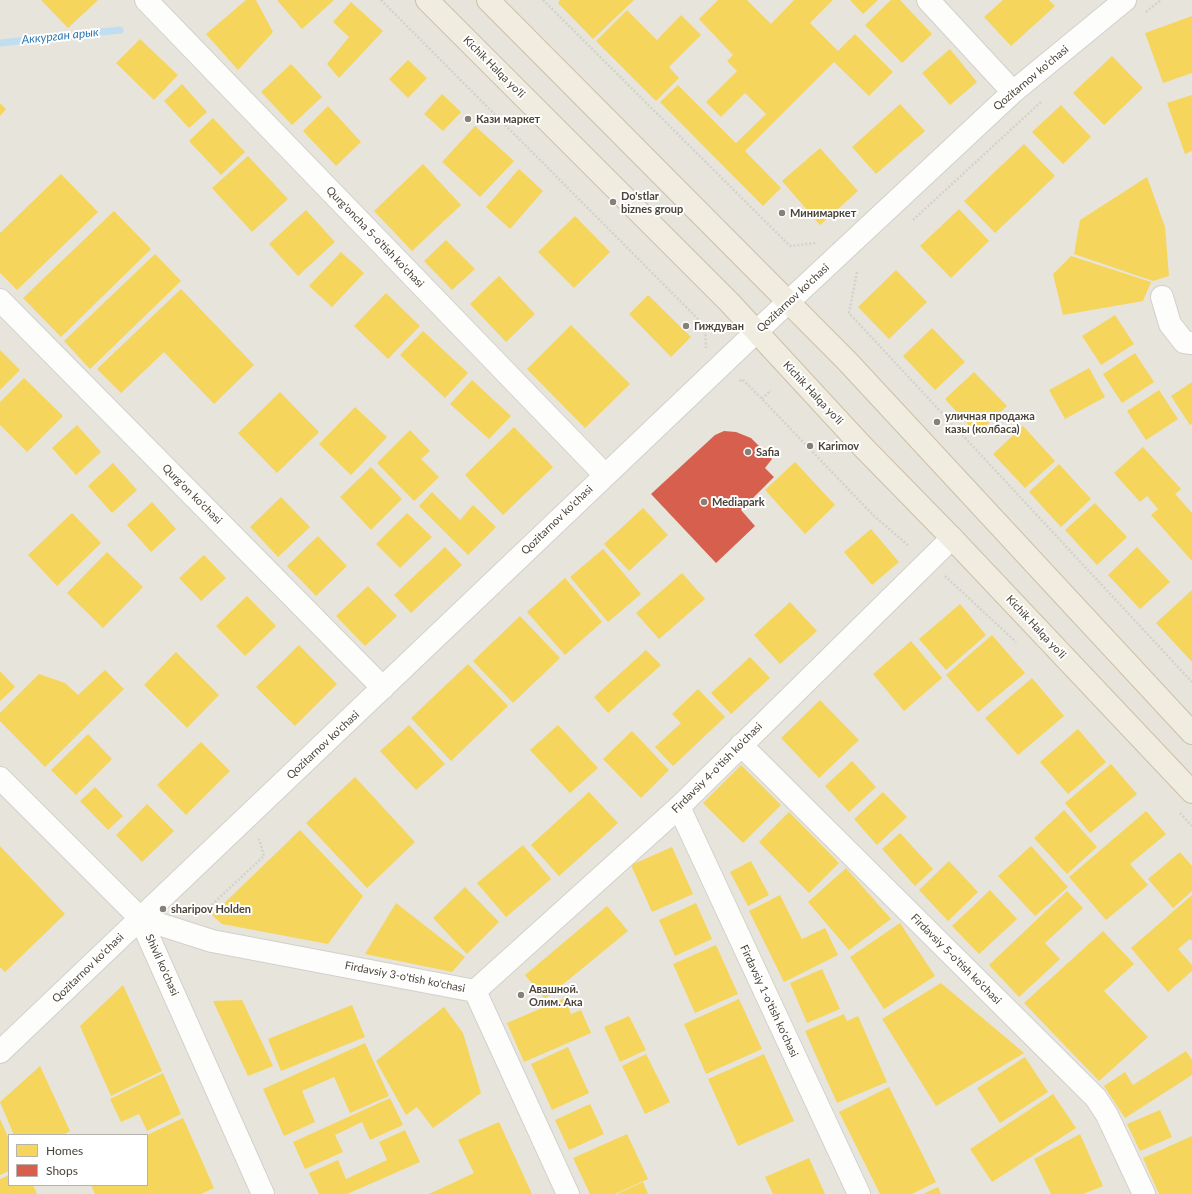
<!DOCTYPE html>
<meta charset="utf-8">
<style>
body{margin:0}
#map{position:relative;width:1192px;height:1194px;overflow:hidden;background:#f4f2ee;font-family:Lato,sans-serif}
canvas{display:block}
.legend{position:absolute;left:8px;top:1134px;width:140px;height:52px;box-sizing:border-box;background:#fff;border:1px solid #b7b4b0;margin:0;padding:5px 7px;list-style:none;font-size:12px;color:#4b4439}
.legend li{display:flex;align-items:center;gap:8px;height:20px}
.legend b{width:20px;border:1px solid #b7b4b0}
</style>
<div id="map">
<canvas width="1192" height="1194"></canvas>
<ul class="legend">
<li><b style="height:11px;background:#f6d55c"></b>Homes</li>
<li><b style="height:11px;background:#d6604d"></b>Shops</li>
</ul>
</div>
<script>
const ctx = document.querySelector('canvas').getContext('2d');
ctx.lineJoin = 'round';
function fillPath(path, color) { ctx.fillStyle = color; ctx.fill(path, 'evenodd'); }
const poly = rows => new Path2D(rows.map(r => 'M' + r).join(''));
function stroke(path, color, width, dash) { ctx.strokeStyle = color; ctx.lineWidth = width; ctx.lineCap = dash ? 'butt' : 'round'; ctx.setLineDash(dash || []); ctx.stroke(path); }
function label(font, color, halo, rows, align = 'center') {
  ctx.font = font + ' Lato,sans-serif'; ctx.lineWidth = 4; ctx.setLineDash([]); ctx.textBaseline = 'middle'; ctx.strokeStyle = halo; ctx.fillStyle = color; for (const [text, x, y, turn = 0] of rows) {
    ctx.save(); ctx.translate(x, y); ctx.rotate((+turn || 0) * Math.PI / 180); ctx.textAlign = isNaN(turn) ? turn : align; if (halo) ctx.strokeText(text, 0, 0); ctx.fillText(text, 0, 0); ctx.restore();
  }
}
fillPath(poly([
 [0,0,1192,0,1192,1194,0,1194],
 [9,1135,147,1135,147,1185,9,1185]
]), '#e7e4dc');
fillPath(poly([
 [41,0,98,0,68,28],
 [246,0,256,0,273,32,238,70,206,34],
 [277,0,334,0,302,29],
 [560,0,634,0,593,39,558,3],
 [718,0,747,0,771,24,794,0,833,0,810,23,838,51,855,34,893,72,869,96,834,62,745,151,781,188,763,206,660,102,678,85,736,143,766,114,745,93,721,117,706,102,737,71,727,61,733,55,699,19],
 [850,0,878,0,863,14],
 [891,0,900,0,932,34,902,63,865,25],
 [1003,0,1049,0,1055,6,1011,46,984,17],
 [351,2,383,31,339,78,327,64,349,37,333,22],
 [627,10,657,40,681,15,701,35,669,67,679,78,656,101,596,41],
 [1192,16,1192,73,1163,83,1145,33],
 [140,39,178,75,154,100,116,63],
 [950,49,977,82,950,105,922,73],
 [1112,56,1143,88,1104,125,1073,93],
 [408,60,427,78,408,98,389,79],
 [291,64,322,97,292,125,261,92],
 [182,84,207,112,189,128,164,101],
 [442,94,461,112,443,131,424,114],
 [1192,95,1192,151,1185,154,1167,103],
 [0,103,6,109,0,116],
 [900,104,925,131,876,174,852,147],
 [1061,105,1091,137,1063,164,1032,132],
 [328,106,361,142,336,166,303,131],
 [213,118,245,152,221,175,189,141],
 [475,126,514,161,480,197,442,162],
 [1024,144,1055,176,995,233,964,201],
 [820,148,858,191,820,225,782,181],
 [248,156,288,199,252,232,212,188],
 [423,164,461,205,412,251,374,211],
 [519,169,543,191,510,229,486,207],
 [61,174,98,212,17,290,0,273,0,233],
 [1147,177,1165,227,1169,276,1153,281,1074,254,1080,220],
 [959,209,989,241,951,278,920,246],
 [306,210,335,242,298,276,269,244],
 [114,211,151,249,61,337,23,298],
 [575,216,610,252,574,288,538,252],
 [446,240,475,269,452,290,424,261],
 [341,252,364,273,332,307,309,286],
 [155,254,181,281,90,369,64,341],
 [1071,256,1151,282,1143,301,1063,315,1053,274],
 [896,270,927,302,889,339,858,307],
 [499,276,535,314,506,342,470,304],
 [181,289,254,365,214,404,164,352,121,393,97,369],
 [386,293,420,326,388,359,354,326],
 [648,295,691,337,671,357,629,314],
 [1115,315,1134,344,1101,365,1082,336],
 [571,325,630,384,585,428,527,369],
 [932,328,965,362,935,390,903,356],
 [423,331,468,373,445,398,400,355],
 [0,350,20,370,0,390],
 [1135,353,1154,382,1122,403,1103,374],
 [1089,368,1105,397,1065,419,1049,390],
 [974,372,1007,406,977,434,945,399],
 [24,378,63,416,27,452,0,425,0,402],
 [472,380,511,416,489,439,450,404],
 [1192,382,1192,424,1190,425,1171,396],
 [1159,390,1178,419,1146,440,1127,411],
 [280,392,319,432,277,473,238,433],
 [355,407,387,437,351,475,319,444],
 [77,425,101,452,76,475,52,448],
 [1023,426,1055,461,1025,488,993,454],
 [514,427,553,467,503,515,465,475],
 [410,430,430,451,421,459,439,477,414,501,377,463],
 [1143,447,1181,489,1175,494,1192,513,1192,561,1151,515,1158,509,1147,496,1140,502,1114,473],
 [795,462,835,505,805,534,765,490],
 [113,463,137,490,112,513,88,486],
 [1059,464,1091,499,1061,527,1029,492],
 [371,467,402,499,371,530,340,497],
 [432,492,460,520,473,505,496,527,468,555,419,506],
 [281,497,310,527,278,557,250,527],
 [152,502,176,529,151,552,127,525],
 [1095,503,1127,537,1097,565,1065,530],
 [643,508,668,535,629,571,604,544],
 [72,513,101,543,57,586,28,555],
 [407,513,432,537,400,568,376,544],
 [871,529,899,562,872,585,844,552],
 [318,536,347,566,316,596,287,566],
 [445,547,462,565,411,613,394,595],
 [1137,547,1170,582,1140,609,1108,575],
 [603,549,641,594,608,622,570,577],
 [107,552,143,587,103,628,67,593],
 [204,555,226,578,201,601,179,578],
 [682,573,705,599,659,639,636,613],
 [565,578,602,622,565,655,527,612],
 [368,586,397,616,365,646,336,616],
 [1192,590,1192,662,1156,623],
 [247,596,276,626,245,656,216,626],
 [790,602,817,631,780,664,754,635],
 [960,604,986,635,946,670,919,639],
 [520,616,560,658,513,703,473,661],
 [992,635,1025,673,978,712,946,675],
 [911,641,942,678,904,711,873,674],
 [299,645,337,684,295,726,256,687],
 [646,650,661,665,608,713,594,697],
 [176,652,219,695,187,728,144,685],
 [750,657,770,678,731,714,711,693],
 [468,664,508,706,451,761,411,718],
 [105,670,124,689,45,767,0,721,0,713,39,674,65,683,78,695],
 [0,671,15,687,0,701],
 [1032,678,1064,716,1018,755,985,718],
 [698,689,725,717,673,766,655,747,681,723,672,714],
 [820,700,859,740,819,778,781,738],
 [409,725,445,764,416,790,380,751],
 [558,725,598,768,570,793,530,750],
 [1078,729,1106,762,1068,794,1040,762],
 [632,731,669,770,641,798,603,759],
 [88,734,112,759,76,795,51,770],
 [201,742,230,771,186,815,157,785],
 [852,761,876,787,849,812,825,786],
 [1111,764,1137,794,1090,833,1065,803],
 [741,765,781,805,743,843,703,803],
 [355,777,415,842,367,888,306,823],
 [95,787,123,816,108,830,80,801],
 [589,792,618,823,559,876,531,845],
 [883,792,907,817,877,845,854,819],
 [147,804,174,831,142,862,116,835],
 [1064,810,1097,847,1067,874,1034,838],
 [1146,811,1166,834,1130,864,1148,885,1106,920,1069,877],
 [789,812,839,863,809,893,759,842],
 [300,830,363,896,328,944,222,924,212,915],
 [900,833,933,869,915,886,882,849],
 [523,845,551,879,506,917,477,883],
 [0,846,65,914,5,972,0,967],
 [1031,846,1068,887,1035,916,998,876],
 [672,847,693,894,652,912,631,865],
 [1180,852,1192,866,1192,891,1173,908,1148,879],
 [751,861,769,895,748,906,730,872],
 [949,861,978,892,948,921,919,890],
 [846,868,891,919,849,950,808,902],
 [465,887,499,922,467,954,433,918],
 [990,890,1017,919,979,954,952,926],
 [1067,891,1083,908,1045,943,1060,959,1019,997,989,965],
 [780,895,802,939,825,928,838,955,784,982,749,911],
 [1192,895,1192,941,1190,939,1178,949,1192,965,1192,971,1168,992,1131,948],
 [396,903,465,957,452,972,365,954],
 [696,903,712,939,675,956,659,920],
 [607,906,628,931,545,999,525,975],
 [900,923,935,976,884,1009,850,957],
 [1103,931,1134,964,1104,991,1148,1037,1099,1081,1024,1003],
 [716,945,738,994,695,1013,673,964],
 [822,969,840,1009,807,1023,790,983],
 [941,983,1024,1053,936,1106,882,1019],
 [123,985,162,1071,111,1096,80,1026],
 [565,998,571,1014,581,1010,591,1033,524,1062,507,1023],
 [739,999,762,1049,706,1074,684,1024],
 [242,1000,273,1066,248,1076,213,1001],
 [352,1005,365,1037,281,1071,268,1039],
 [444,1007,463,1033,481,1093,433,1128,417,1107,406,1115,376,1061],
 [844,1014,847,1021,858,1016,887,1082,837,1103,805,1031],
 [629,1016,646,1050,620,1062,604,1027],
 [365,1043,389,1096,350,1113,334,1077,302,1091,315,1122,284,1136,263,1089],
 [568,1047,589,1093,552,1110,531,1064],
 [1186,1051,1192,1060,1192,1075,1125,1118,1104,1086,1125,1072,1133,1085],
 [646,1054,670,1102,645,1114,622,1066],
 [764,1054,794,1121,738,1146,708,1079],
 [1025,1057,1048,1092,1000,1123,977,1088],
 [40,1066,70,1131,63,1135,14,1135,0,1102],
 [163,1073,181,1114,147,1131,139,1114,121,1122,110,1099],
 [889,1087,936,1182,912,1194,880,1194,839,1112],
 [1053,1094,1076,1128,992,1182,970,1149],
 [390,1098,403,1125,370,1140,362,1122,335,1135,343,1152,305,1169,293,1142],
 [590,1104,604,1134,569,1150,555,1120],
 [1160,1110,1172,1137,1140,1151,1127,1124],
 [183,1118,214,1188,201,1194,95,1194,91,1185,147,1185,147,1135],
 [0,1119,9,1139,9,1171,0,1175],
 [499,1122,532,1194,429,1194,474,1173,458,1140],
 [405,1130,420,1162,347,1194,319,1194,309,1173,338,1160,346,1179,387,1160,379,1142],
 [627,1134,648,1179,615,1194,590,1194,573,1158],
 [1080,1134,1103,1186,1083,1194,1051,1194,1034,1159],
 [1192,1136,1192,1194,1159,1194,1143,1158],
 [809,1158,825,1194,773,1194,765,1177],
 [9,1175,9,1185,33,1185,37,1194,0,1194,0,1179],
 [643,1182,648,1194,617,1194],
 [938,1187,941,1194,923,1194]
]), '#f6d55c');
fillPath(poly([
 [724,431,736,432,751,438,772,459,765,468,774,477,741,510,755,526,716,563,651,494,715,435]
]), '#d6604d');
stroke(poly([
 [0,43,120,30]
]), '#c0ddf1', 7);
const minor = poly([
 [146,0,605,475],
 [928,0,1013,92],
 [1162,297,1170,324,1184,342,1192,343],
 [0,300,383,688],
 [741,745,1096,1098,1107,1115,1144,1194],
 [0,778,140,918,263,1194],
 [679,807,859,1194],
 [140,918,212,941,475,991,568,1194],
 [475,991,679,807,952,538],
 [0,1052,756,332,1013,92,1125,0]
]);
const trunk = poly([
 [427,0,730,303,863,447,952,538,1192,792],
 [488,0,847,361,1192,733]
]);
stroke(minor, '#d2d0cb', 24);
stroke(trunk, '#ccbfa9', 24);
stroke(poly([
 [381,0,705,326,706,348],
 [543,0,790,246,816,243],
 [1146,12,1161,0],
 [913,220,1042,101],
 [857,272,849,313,1192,682],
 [740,381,742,379,762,399,873,515,909,546],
 [762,399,771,390],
 [945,576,1016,642],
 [1180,813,1192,826],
 [203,913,264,856,259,839]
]), '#d3d2cc', 2.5, [2, 2]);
stroke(minor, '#fdfdfc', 22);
stroke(trunk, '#f0ece0', 22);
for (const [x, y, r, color] of [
 [468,119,4,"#868178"],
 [613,202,4,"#868178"],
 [782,213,4,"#868178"],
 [686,326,4,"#868178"],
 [937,422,4,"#868178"],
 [810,446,4,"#868178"],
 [748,452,4,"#868178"],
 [704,502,4,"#868178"],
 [163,909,4,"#868178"],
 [521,995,4,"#868178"]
]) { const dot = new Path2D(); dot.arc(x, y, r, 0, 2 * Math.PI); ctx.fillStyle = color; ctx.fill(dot); stroke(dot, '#fff', 1.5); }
label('11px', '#4b4439', '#fff', [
 ["Kichik Halqa yo'li",494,67,45],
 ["Qozitarnov ko'chasi",1031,78,-40],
 ["Qurg'oncha 5-o'tish ko'chasi",375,237,46],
 ["Qozitarnov ko'chasi",793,298,-43],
 ["Kichik Halqa yo'li",813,393,47],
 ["Qurg'on ko'chasi",192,494,45],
 ["Qozitarnov ko'chasi",557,520,-44],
 ["Kichik Halqa yo'li",1036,627,47],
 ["Qozitarnov ko'chasi",323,745,-43],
 ["Firdavsiy 4-o'tish ko'chasi",717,768,-45],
 ["Firdavsiy 5-o'tish ko'chasi",956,959,45],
 ["Shivli ko'chasi",162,965,66],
 ["Qozitarnov ko'chasi",88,968,-44],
 ["Firdavsiy 3-o'tish ko'chasi",405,977,11],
 ["Firdavsiy 1-o'tish ko'chasi",769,1001,65]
]);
label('bold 11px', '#4b4439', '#fff', [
 ["Кази маркет",476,119],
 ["Do'stlar",621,196],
 ["biznes group",621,209],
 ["Минимаркет",790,213],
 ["Гиждуван",694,326],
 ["уличная продажа",945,416],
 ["казы (колбаса)",945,429],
 ["Karimov",818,446],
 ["Safia",756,452],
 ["Mediapark",712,502],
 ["sharipov Holden",171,909],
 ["Авашной.",529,989],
 ["Олим. Ака",529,1002]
], 'left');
label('italic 12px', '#2e7ab2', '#fff', [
 ["Аккурган арык",60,36,-6]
]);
</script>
